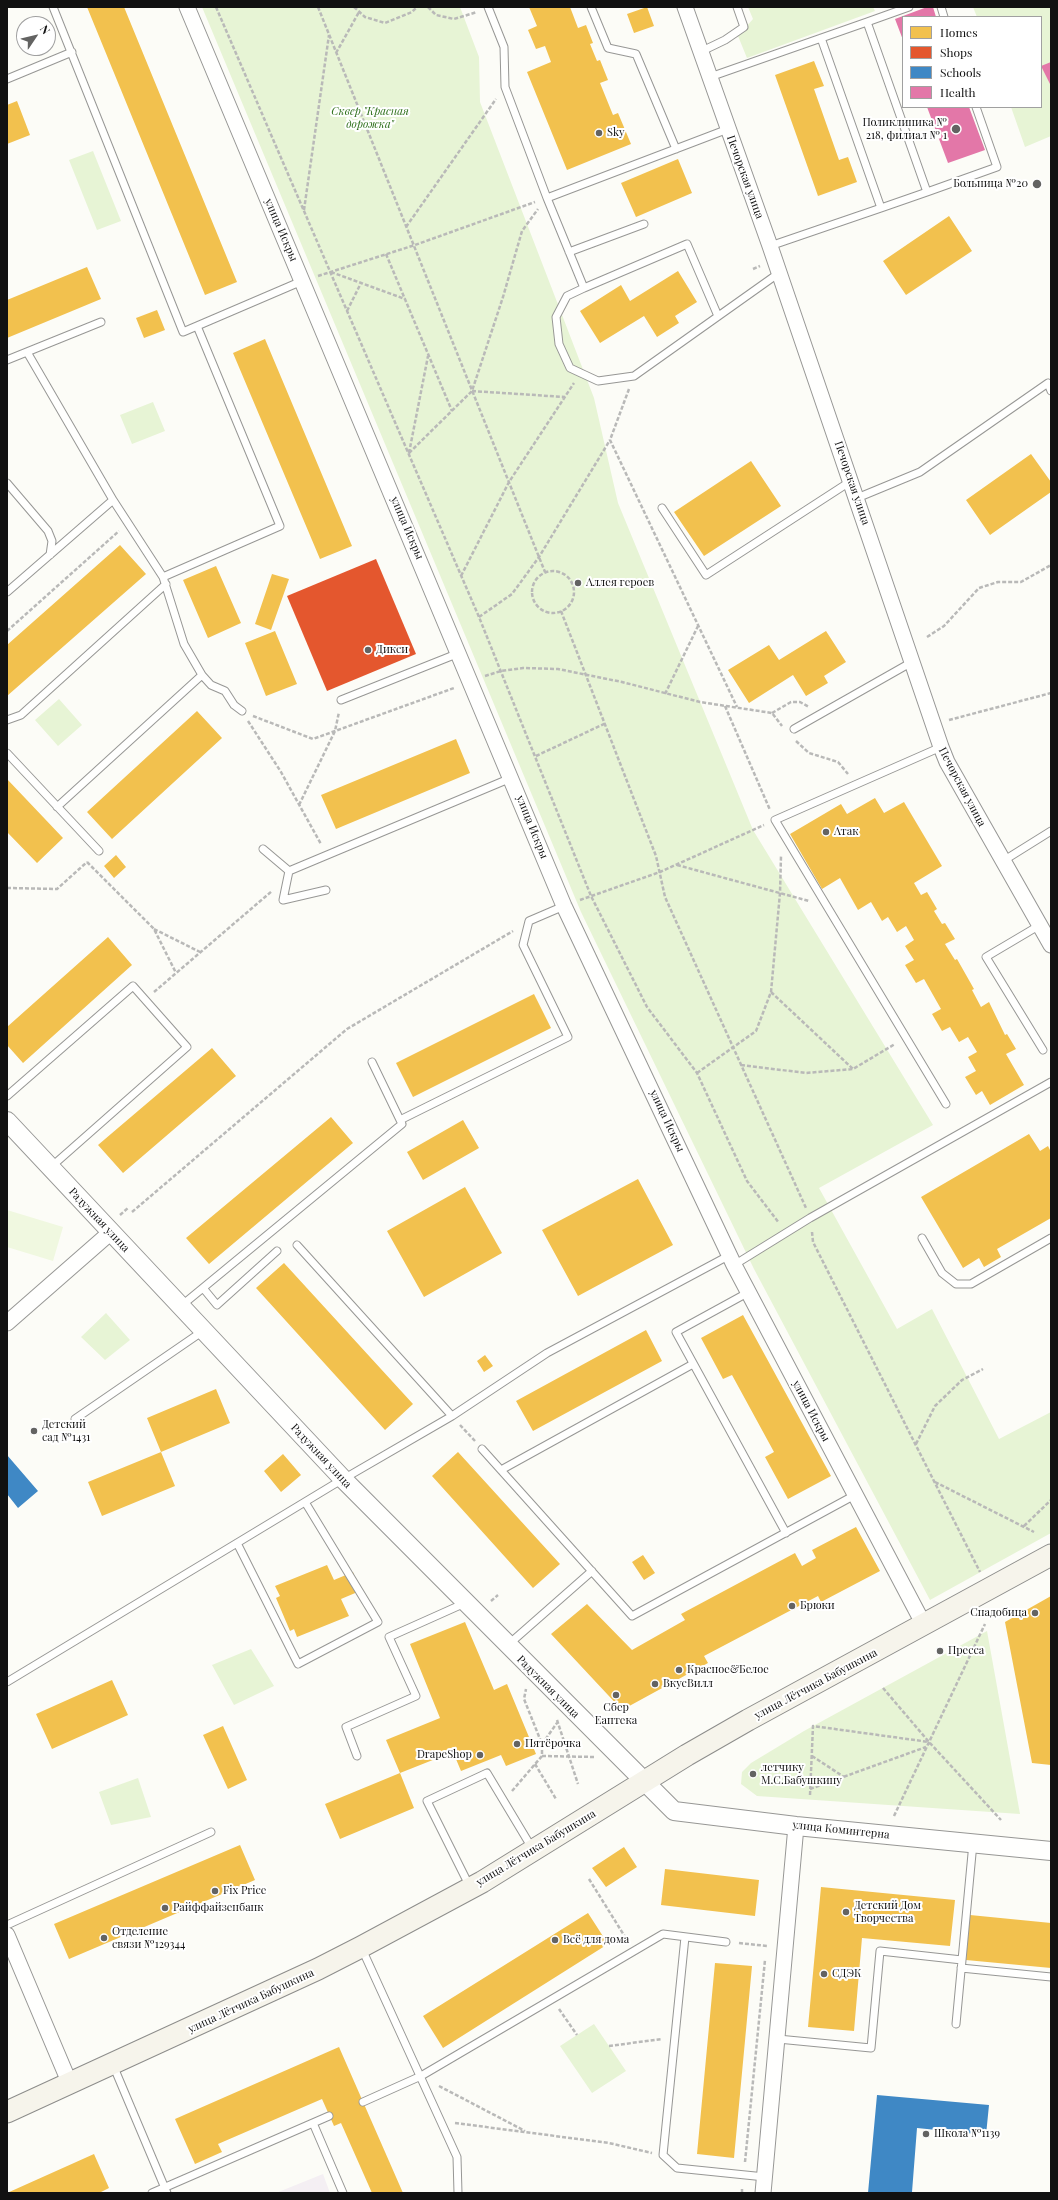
<!DOCTYPE html>
<meta charset="utf-8">
<style>
body{margin:0}
#map{position:relative;width:1058px;height:2200px;overflow:hidden;background:#fcfcf7;font-family:"Playfair Display",serif}
canvas{display:block}
.frame{position:absolute;inset:0;border:8px solid #111;pointer-events:none}
.legend{position:absolute;left:902px;top:16px;width:140px;height:92px;box-sizing:border-box;background:#fff;border:1px solid #a0a0a0;margin:0;padding:5px 7px;list-style:none;font-size:12px;color:#111}
.legend li{display:flex;align-items:center;gap:8px;height:20px}
.legend b{width:20px;border:1px solid #a0a0a0}
.north{position:absolute;left:16px;top:16px;width:40px;height:40px;box-sizing:border-box;background:#fff;border:1px solid #a0a0a0;border-radius:50%;rotate:55deg;font-size:11px;font-weight:700;line-height:16px;text-align:center;color:#111}
.north::after{content:'';display:block;margin:auto;width:14px;height:18px;background:#636362;clip-path:polygon(50% 0,100% 100%,50% 72%,0 100%)}
</style>
<div id="map">
<canvas width="1058" height="2200"></canvas>
<div class="frame"></div>
<ul class="legend">
<li><b style="height:11px;background:#f2c14e"></b>Homes</li>
<li><b style="height:11px;background:#e4572e"></b>Shops</li>
<li><b style="height:11px;background:#3f88c5"></b>Schools</li>
<li><b style="height:11px;background:#e377a8"></b>Health</li>
</ul>
<div class="north">N</div>
</div>
<script>
const ctx = document.querySelector('canvas').getContext('2d');
ctx.lineJoin = 'round';
function fillPath(path, color) { ctx.fillStyle = color; ctx.fill(path, 'evenodd'); }
const poly = rows => new Path2D(rows.map(r => 'M' + r).join(''));
function stroke(path, color, width, dash) { ctx.strokeStyle = color; ctx.lineWidth = width; ctx.lineCap = dash ? 'butt' : 'round'; ctx.setLineDash(dash || []); ctx.stroke(path); }
function label(font, color, halo, rows, align = 'center') {
  ctx.font = font + ' "Playfair Display",serif'; ctx.lineWidth = 4; ctx.setLineDash([]); ctx.textBaseline = 'middle'; ctx.strokeStyle = halo; ctx.fillStyle = color; for (const [text, x, y, turn = 0] of rows) {
    ctx.save(); ctx.translate(x, y); ctx.rotate((+turn || 0) * Math.PI / 180); ctx.textAlign = isNaN(turn) ? turn : align; if (halo) ctx.strokeText(text, 0, 0); ctx.fillText(text, 0, 0); ctx.restore();
  }
}
fillPath(poly([
 [323,2174,330,2193,276,2193]
]), '#f4eff3');
fillPath(poly([
 [202,7,460,7,479,57,480,102,594,398,618,503,753,830,933,1125,819,1188,897,1329,932,1309,999,1439,1051,1412,1051,1533,930,1600,754,1269,581,912],
 [748,7,873,7,875,11,747,58,738,36,753,19],
 [973,7,1051,7,1051,136,1025,147,1011,107,1041,107,1041,17,977,17],
 [93,151,121,221,97,230,69,160],
 [153,402,165,431,132,444,120,415],
 [59,699,82,725,58,746,35,720],
 [106,1313,130,1340,105,1360,81,1337],
 [987,1631,1020,1814,757,1796,741,1784,742,1772,751,1763,804,1731],
 [251,1649,274,1686,234,1705,212,1665],
 [138,1778,151,1817,111,1825,99,1792],
 [594,2024,626,2071,592,2093,560,2046]
]), '#e7f4d5');
fillPath(poly([
 [7,1210,63,1227,53,1261,7,1247]
]), '#f0f8e0');
fillPath(poly([
 [87,7,124,7,237,282,205,295],
 [529,7,570,7,578,28,586,25,593,43,590,44,597,61,600,60,608,80,600,83,613,115,618,113,631,144,567,170,527,72,551,62,545,46,536,49,528,30,537,26],
 [647,7,654,26,634,33,627,14],
 [814,61,824,86,814,89,839,160,848,157,857,182,818,196,775,75],
 [17,101,30,135,7,144,7,105],
 [678,159,692,193,636,217,621,183],
 [949,216,972,251,906,295,883,261],
 [87,267,101,299,7,338,7,300],
 [678,271,697,302,675,316,679,323,657,337,644,316,600,343,580,311,621,285,630,301],
 [157,310,165,330,144,338,136,318],
 [265,339,352,546,320,559,233,353],
 [1031,454,1051,482,1051,492,990,535,966,500],
 [751,461,781,506,704,556,674,512],
 [120,545,146,574,7,696,7,645],
 [216,566,241,623,208,638,183,580],
 [272,574,289,579,271,630,255,624],
 [275,631,297,684,266,696,245,643],
 [826,631,846,662,824,676,828,683,806,696,793,675,749,703,728,670,769,645,779,660],
 [197,711,222,738,112,839,87,812],
 [456,739,470,773,336,829,321,795],
 [7,779,63,838,37,863,7,832],
 [875,798,884,813,904,802,942,866,914,883,921,895,927,892,937,909,934,911,942,924,945,923,955,939,945,944,955,960,957,959,974,989,972,990,981,1007,989,1002,1005,1035,1007,1034,1016,1049,1006,1054,1024,1085,990,1105,982,1091,976,1095,965,1077,976,1071,968,1057,977,1052,968,1037,959,1042,950,1027,942,1031,932,1014,941,1009,924,979,916,983,905,965,914,960,905,946,914,940,906,926,897,932,888,917,882,921,871,902,858,910,840,878,822,889,790,834,841,804,847,814],
 [116,855,126,867,114,878,104,866],
 [108,937,132,965,23,1063,7,1045,7,1027],
 [534,994,551,1028,413,1097,396,1063],
 [212,1048,236,1076,123,1173,98,1145],
 [331,1117,353,1143,209,1264,186,1238],
 [463,1120,479,1148,423,1180,407,1152],
 [1029,1134,1040,1151,1048,1146,1051,1152,1051,1218,997,1249,1001,1257,984,1267,979,1258,963,1268,921,1197],
 [638,1179,673,1245,578,1296,542,1230],
 [465,1187,502,1253,424,1297,387,1231],
 [284,1263,413,1404,385,1430,256,1288],
 [743,1315,831,1476,788,1499,765,1457,774,1452,732,1375,723,1379,701,1338],
 [646,1330,662,1361,533,1431,516,1401],
 [485,1355,493,1366,484,1372,477,1361],
 [216,1389,230,1423,161,1452,147,1418],
 [161,1452,175,1486,102,1516,88,1482],
 [458,1452,560,1564,533,1588,432,1476],
 [283,1454,301,1475,281,1492,264,1471],
 [856,1527,880,1571,821,1602,818,1596,704,1656,708,1663,622,1710,551,1634,587,1604,632,1650,685,1620,681,1614,795,1553,802,1566,816,1558,812,1550],
 [643,1555,655,1573,644,1580,632,1562],
 [327,1565,334,1580,353,1572,360,1591,341,1599,349,1616,297,1637,294,1629,290,1631,276,1598,280,1596,275,1586],
 [1051,1596,1051,1765,1032,1763,1005,1622],
 [465,1622,494,1690,507,1684,536,1754,506,1766,501,1755,461,1771,453,1752,400,1773,386,1740,440,1718,410,1644],
 [112,1680,128,1715,52,1749,36,1714],
 [223,1726,247,1780,228,1789,203,1735],
 [400,1773,414,1808,340,1839,325,1804],
 [240,1845,255,1880,69,1959,54,1924],
 [624,1847,637,1867,606,1887,592,1868],
 [665,1869,759,1880,755,1916,661,1905],
 [821,1887,955,1900,950,1946,862,1938,854,2031,808,2027],
 [588,1913,608,1944,443,2048,423,2016],
 [970,1915,1051,1923,1051,1968,966,1960],
 [715,1963,752,1966,734,2158,697,2154],
 [339,2047,403,2193,372,2193,341,2123,334,2126,322,2099,218,2144,222,2152,195,2164,175,2119],
 [94,2154,109,2188,99,2193,7,2193]
]), '#f2c14e');
fillPath(poly([
 [376,559,416,654,327,691,287,596]
]), '#e4572e');
fillPath(poly([
 [7,1455,38,1491,18,1508,7,1494],
 [877,2095,989,2105,986,2135,917,2128,912,2192,916,2193,868,2193]
]), '#3f88c5');
fillPath(poly([
 [927,7,933,7,936,17,903,17,903,40,895,19],
 [1051,62,1051,86,1041,66],
 [927,107,969,107,985,150,948,163]
]), '#e377a8');
const service = poly([
 [53,7,183,332,302,281],
 [488,7,504,47,505,87,547,198,728,129],
 [591,7,608,48,636,54,676,149],
 [941,7,944,17],
 [867,22,909,7],
 [700,52,725,40,744,27,737,7],
 [710,77,867,22,927,192,881,208],
 [7,79,72,52],
 [927,192,997,167,976,107],
 [547,198,584,288,687,244,718,316],
 [770,246,881,208,821,38],
 [569,252,644,224],
 [584,288,567,296,556,317,559,344,570,368,598,381,634,376,779,273],
 [27,352,113,500],
 [7,360,101,322],
 [7,483,48,531,52,541,50,555],
 [857,498,920,472,1048,383,1051,391],
 [662,508,706,575,851,481],
 [163,577,280,526,197,326],
 [7,592,113,500,163,577,184,644,202,675,211,685,225,691,234,705,242,711],
 [341,700,459,653],
 [7,720,21,715,166,584],
 [794,729,912,662],
 [941,747,775,820,946,1104],
 [7,753,99,851],
 [57,807,202,675],
 [263,849,289,871,511,778],
 [1003,861,1051,831],
 [289,871,283,900,326,890],
 [1040,925,986,957,1043,1050],
 [7,1096,133,986,187,1047,51,1167],
 [400,1120,568,1037,523,945,529,921,564,906],
 [922,1238,942,1273,956,1284,971,1284,1051,1238],
 [297,1245,452,1416],
 [734,1265,810,1218,1051,1082],
 [203,1288,217,1305,277,1251],
 [749,1292,676,1332,786,1533],
 [181,1306,402,1124,372,1062],
 [75,1419,203,1331],
 [482,1449,632,1616,855,1495],
 [501,1470,693,1364],
 [237,1543,298,1664,378,1622,305,1502],
 [509,1644,592,1571],
 [7,1682,333,1485,452,1416,547,1353,730,1255],
 [357,1756,346,1727,416,1696,389,1637,465,1603],
 [470,1887,427,1801,487,1773,532,1848],
 [7,1925,211,1832],
 [685,1937,663,2155,677,2168,765,2177],
 [362,1949,457,2157,458,2193],
 [961,1968,1051,1977],
 [956,2024,973,1843],
 [778,2039,871,2048,880,1951,962,1960],
 [113,2065,167,2193],
 [363,2102,421,2076,663,1934,726,1942],
 [313,2123,343,2193],
 [152,2193,329,2116]
]);
const minor = poly([
 [187,7,564,906,734,1265,924,1625],
 [685,7,770,246,941,747,947,762,1051,945],
 [7,1323,111,1232],
 [7,1935,70,2084],
 [763,2193,796,1826]
]);
const tertiary = poly([
 [7,1121,343,1479,674,1811,796,1826,1051,1851]
]);
const secondary = poly([
 [7,2112,318,1969,361,1947,482,1882,687,1755,748,1720,1051,1555]
]);
stroke(service, '#979795', 9);
stroke(minor, '#979795', 17);
stroke(tertiary, '#979795', 20);
stroke(secondary, '#8d8d8b', 23);
stroke(poly([
 [216,7,479,617,591,896,647,1007,697,1073,747,1181,779,1223],
 [318,7,545,572],
 [354,7,365,17,385,23,412,12,417,7],
 [428,7,436,15,454,19,477,12],
 [336,53,359,12],
 [304,210,329,35],
 [406,227,496,99],
 [386,254,452,411],
 [753,269,760,266],
 [331,272,405,299],
 [318,276,415,245,535,202],
 [347,311,361,283],
 [629,389,610,440,737,707],
 [472,391,565,397],
 [409,453,472,391,503,297,522,231,538,209],
 [409,453,428,356],
 '532 592a21 21 0 1 1 42 0a21 21 0 1 1-42 0Z',
 [461,576,509,482,574,383],
 [561,611,656,856,665,897,806,1208],
 [479,617,512,594,539,557,610,440],
 [7,631,119,531],
 [927,637,944,626,979,588,998,582,1021,582,1051,565],
 [485,676,501,671,523,668,558,669,622,682,700,702,772,713,782,726],
 [665,694,698,626],
 [725,706,770,810],
 [772,713,791,702,800,702,809,707],
 [253,716,313,739,454,688],
 [949,720,1051,693],
 [248,721,281,772,321,844],
 [796,741,809,753,838,762,848,774],
 [536,756,606,723],
 [299,805,335,731,339,712],
 [87,862,154,929,176,973],
 [677,865,809,901],
 [7,888,57,889,87,862],
 [580,900,660,872,764,825],
 [154,929,200,952],
 [154,992,272,891],
 [771,992,853,1069],
 [741,1065,806,1073,853,1069,895,1044],
 [697,1073,756,1031,771,992,780,893,781,856],
 [132,1212,347,1029,513,931],
 [120,1215,128,1208],
 [812,1232,813,1242,980,1572],
 [460,1425,475,1441],
 [916,1444,935,1406,962,1380,983,1369],
 [935,1482,1034,1532],
 [1024,1526,1051,1500],
 [491,1601,498,1595],
 [883,1688,929,1742,1001,1820],
 [557,1720,578,1784],
 [542,1744,557,1723],
 [542,1756,595,1757],
 [812,1756,844,1777],
 [535,1764,556,1799],
 [810,1789,926,1747],
 [512,1791,542,1756,542,1744,524,1699,526,1689],
 [810,1795,813,1726,929,1742],
 [894,1816,985,1624],
 [589,1879,627,1940],
 [739,1943,767,1946],
 [559,2009,577,2035],
 [609,2046,662,2039],
 [439,2086,525,2131],
 [455,2123,609,2143,652,2153],
 [745,2162,765,1960],
 [742,2193,742,2187]
]), '#b9b9b8', 2.5, [4, 2]);
stroke(service, '#fffffe', 7);
stroke(minor, '#fffffe', 15);
stroke(tertiary, '#fffffe', 18);
stroke(secondary, '#f6f4eb', 21);
for (const [x, y, r, color] of [
 [956,129,5,"#636362"],
 [599,133,4,"#636362"],
 [1037,184,5,"#636362"],
 [578,583,4,"#636362"],
 [368,650,4,"#636362"],
 [826,832,4,"#636362"],
 [34,1431,4,"#636362"],
 [792,1606,4,"#636362"],
 [1035,1613,4,"#636362"],
 [940,1651,4,"#636362"],
 [679,1670,4,"#636362"],
 [655,1684,4,"#636362"],
 [616,1695,4,"#636362"],
 [517,1744,4,"#636362"],
 [480,1755,4,"#636362"],
 [753,1774,4,"#636362"],
 [215,1891,4,"#636362"],
 [165,1908,4,"#636362"],
 [846,1912,4,"#636362"],
 [104,1938,4,"#636362"],
 [555,1940,4,"#636362"],
 [824,1974,4,"#636362"],
 [926,2134,4,"#636362"]
]) { const dot = new Path2D(); dot.arc(x, y, r, 0, 2 * Math.PI); ctx.fillStyle = color; ctx.fill(dot); stroke(dot, '#fff', 1.5); }
label('italic 11px', '#2e6f1b', '#fff', [
 ["Сквер \"Красная",370,112],
 ["дорожка\"",370,125]
]);
label('11px', '#111', '#fff', [
 ["Поликлиника №",947,123,"right"],
 ["218, филиал № 1",947,136,"right"],
 ["Sky",607,133],
 ["Больница №20",1028,184,"right"],
 ["Аллея героев",586,583],
 ["Дикси",376,650],
 ["Атак",834,832],
 ["Детский",42,1425],
 ["сад №1431",42,1438],
 ["Брюки",800,1606],
 ["Снадобица",1027,1613,"right"],
 ["Пресса",948,1651],
 ["Красное&Белое",687,1670],
 ["ВкусВилл",663,1684],
 ["Сбер",616,1708,"center"],
 ["Еаптека",616,1721,"center"],
 ["Пятёрочка",525,1744],
 ["DrapeShop",472,1755,"right"],
 ["летчику",761,1768],
 ["М.С.Бабушкину",761,1781],
 ["Fix Price",223,1891],
 ["Детский Дом",854,1906],
 ["Творчества",854,1919],
 ["Райффайзенбанк",173,1908],
 ["Отделение",112,1932],
 ["связи №129344",112,1945],
 ["Всё для дома",563,1940],
 ["СДЭК",832,1974],
 ["Школа №1139",934,2134]
], 'left');
label('11px', '#111', '#fff', [
 ["Печорская улица",745,177,70],
 ["улица Искры",281,230,67],
 ["Печорская улица",852,483,71],
 ["улица Искры",407,528,67],
 ["Печорская улица",962,787,62],
 ["улица Искры",532,827,68],
 ["улица Искры",667,1121,65],
 ["Радужная улица",99,1220,47],
 ["улица Искры",811,1411,62],
 ["Радужная улица",321,1456,47],
 ["улица Лётчика Бабушкина",816,1684,-28],
 ["Радужная улица",548,1687,45],
 ["улица Коминтерна",841,1830,6],
 ["улица Лётчика Бабушкина",536,1848,-31],
 ["улица Лётчика Бабушкина",251,2001,-25]
]);
</script>
